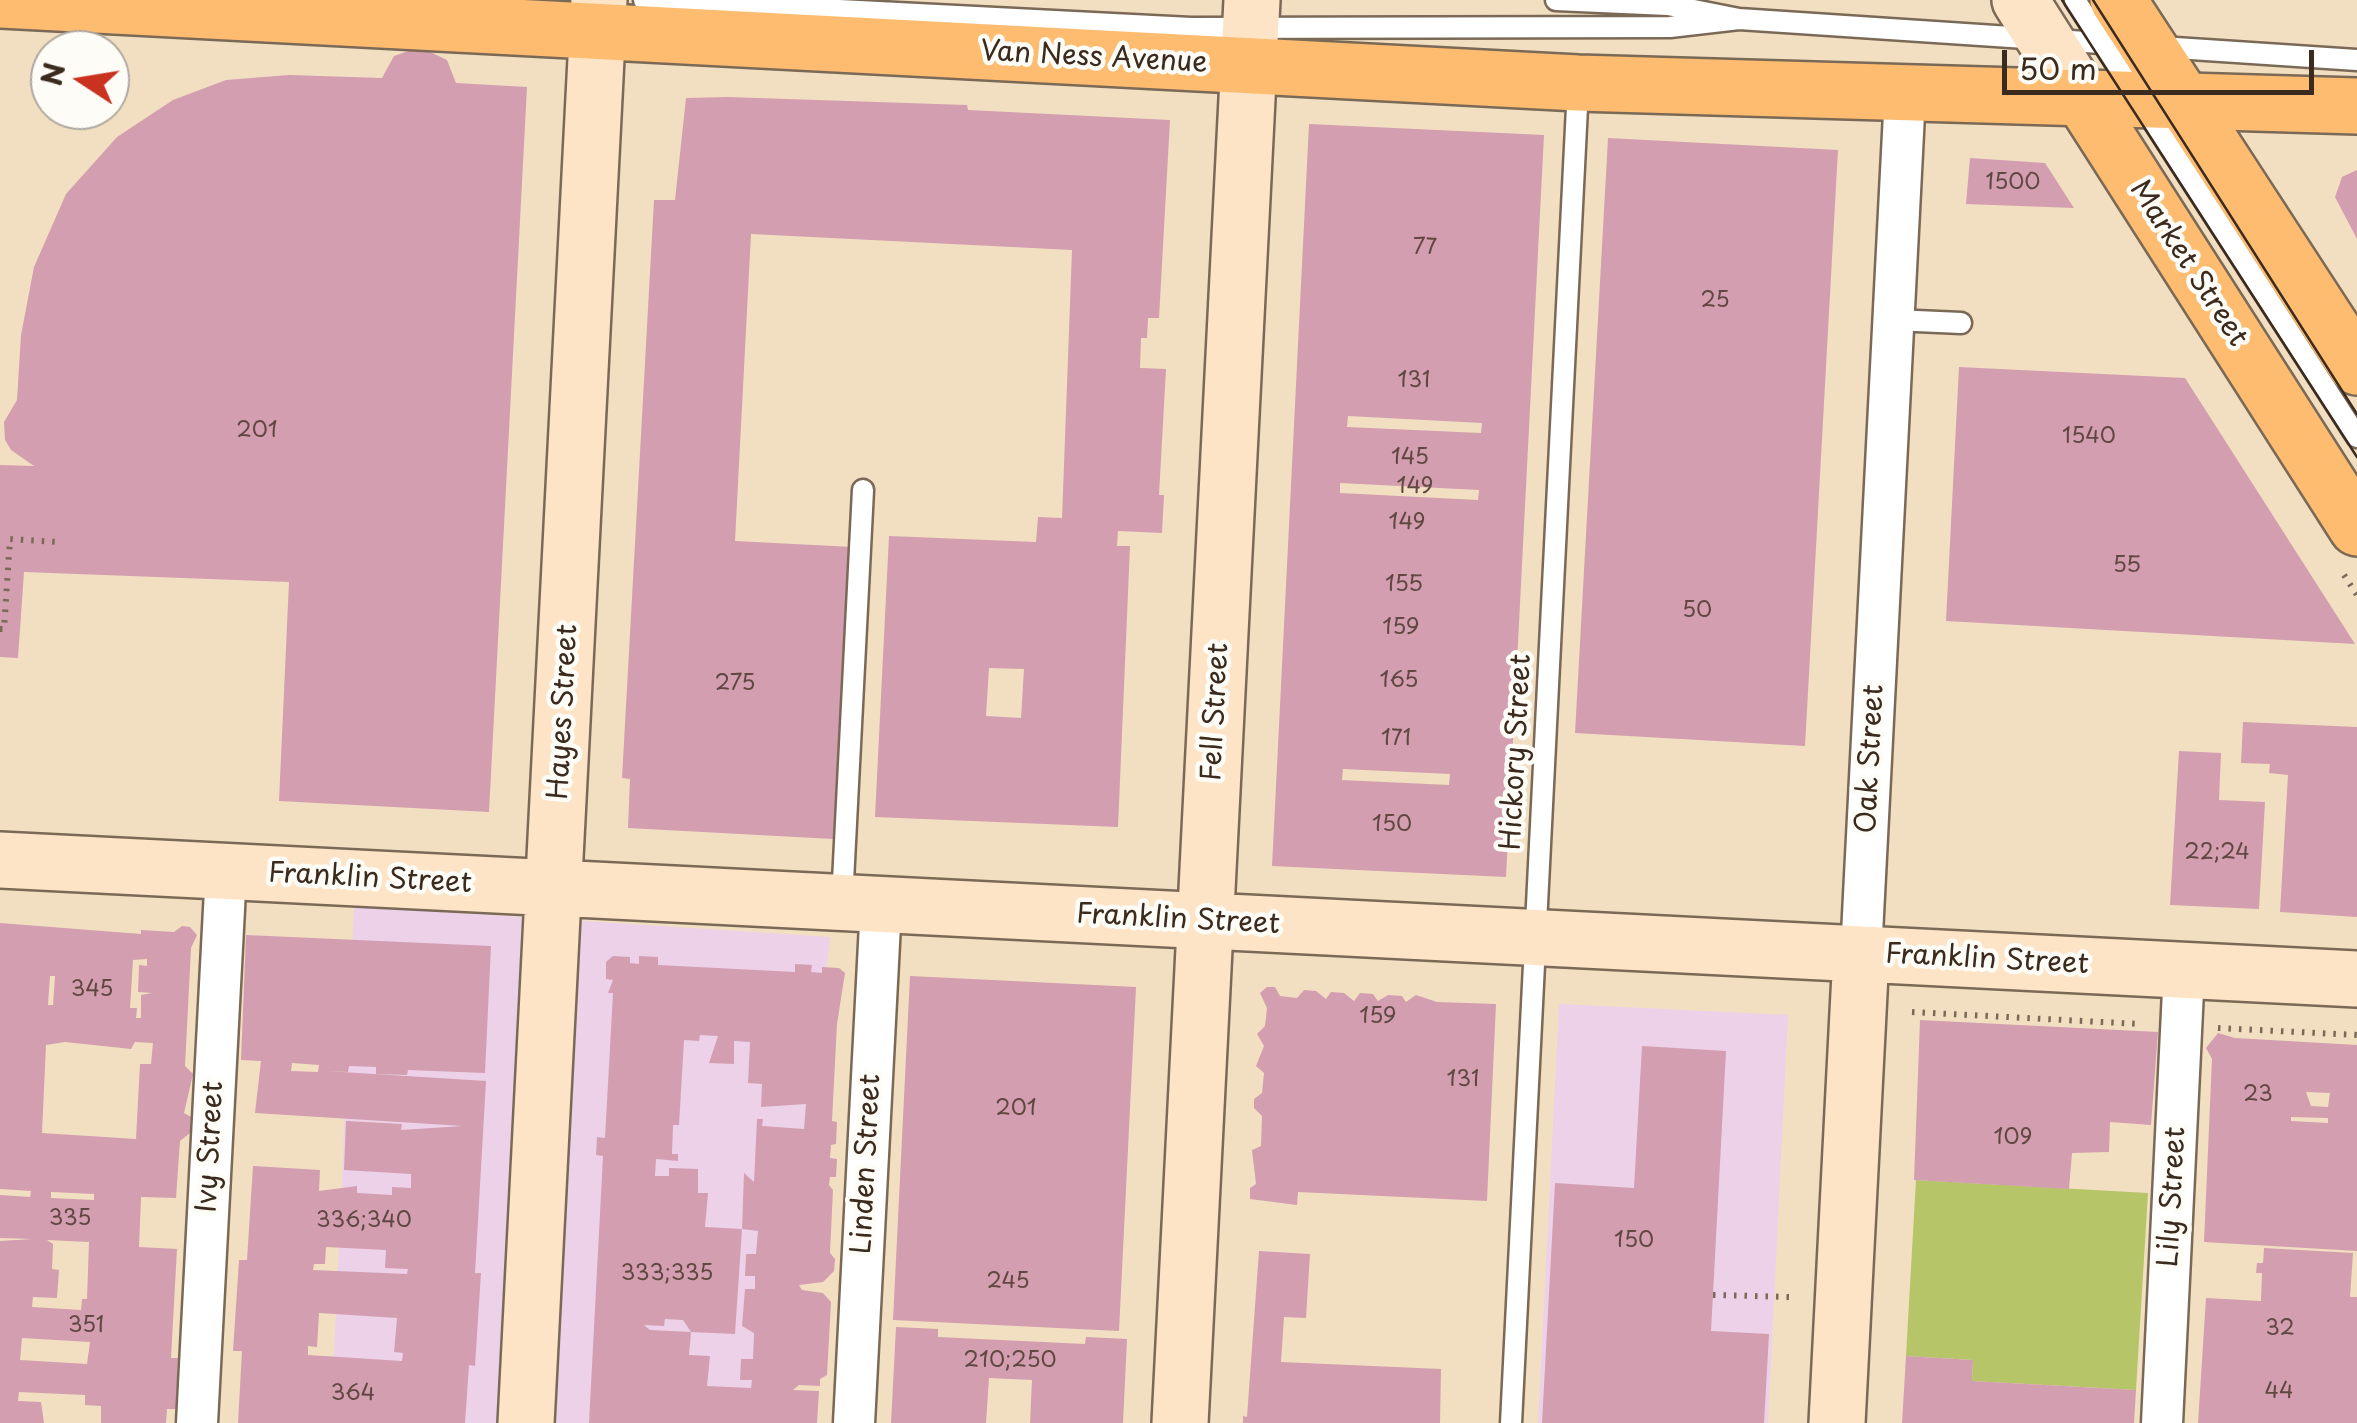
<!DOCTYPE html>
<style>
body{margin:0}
#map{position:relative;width:2357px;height:1423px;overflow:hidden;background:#f2dfc1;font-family:"Playpen Sans",sans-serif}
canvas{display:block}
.north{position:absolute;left:30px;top:30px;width:100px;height:100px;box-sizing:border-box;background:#fdfcf7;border:2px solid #afa8a0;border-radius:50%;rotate:282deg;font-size:28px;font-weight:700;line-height:40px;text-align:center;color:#3b2a1e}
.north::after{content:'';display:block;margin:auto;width:35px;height:45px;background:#c8321e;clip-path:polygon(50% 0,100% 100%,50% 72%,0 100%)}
.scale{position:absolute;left:2002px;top:50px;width:312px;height:45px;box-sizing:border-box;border:5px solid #3b2a1e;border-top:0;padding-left:12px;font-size:30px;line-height:35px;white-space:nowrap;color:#3b2a1e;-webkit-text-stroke:8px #fdfcf7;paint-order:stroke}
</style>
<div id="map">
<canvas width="2357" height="1423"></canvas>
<div class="north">N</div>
<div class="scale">50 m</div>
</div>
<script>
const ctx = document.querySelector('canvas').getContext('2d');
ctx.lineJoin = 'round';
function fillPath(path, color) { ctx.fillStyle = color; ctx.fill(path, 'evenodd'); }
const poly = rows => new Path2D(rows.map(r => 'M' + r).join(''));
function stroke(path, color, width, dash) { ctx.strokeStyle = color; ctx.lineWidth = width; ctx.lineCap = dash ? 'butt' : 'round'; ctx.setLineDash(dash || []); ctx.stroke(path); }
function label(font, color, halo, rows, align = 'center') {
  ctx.font = font + ' "Playpen Sans",sans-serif'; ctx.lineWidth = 9; ctx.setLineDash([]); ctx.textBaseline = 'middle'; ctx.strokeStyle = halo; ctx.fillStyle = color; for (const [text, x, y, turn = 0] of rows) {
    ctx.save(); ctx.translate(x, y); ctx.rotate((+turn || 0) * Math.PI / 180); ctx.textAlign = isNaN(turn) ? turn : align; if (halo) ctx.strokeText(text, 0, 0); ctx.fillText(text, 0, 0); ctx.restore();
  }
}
fillPath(poly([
 [354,906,830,937,779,1423,331,1423],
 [1559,1004,1788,1015,1768,1423,1538,1423]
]), '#edd1e9');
fillPath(poly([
 [1916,1180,2148,1193,2136,1390,1972,1381,1973,1360,1906,1356]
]), '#b5c568');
fillPath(poly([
 [420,47,447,60,456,83,527,87,489,812,279,801,289,582,24,572,18,658,0,657,0,465,34,466,11,450,5,440,4,422,17,400,21,335,34,267,66,194,117,137,173,100,226,80,289,75,382,78,394,56],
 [728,97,967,105,968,110,1170,120,1159,318,1148,318,1147,338,1141,338,1140,368,1166,369,1159,495,1164,495,1162,533,1118,531,1117,546,1130,546,1118,827,875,817,889,536,1036,542,1038,517,1062,518,1072,250,751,234,735,541,853,547,833,839,628,828,630,779,622,778,654,200,675,200,686,98],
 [989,668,1024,669,1021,718,986,716],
 [1309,124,1544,135,1506,877,1272,866],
 [1348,416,1482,423,1481,433,1347,427],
 [1340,483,1479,490,1478,500,1340,493],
 [1343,769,1450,774,1449,785,1342,780],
 [1608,138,1838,150,1805,746,1575,733],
 [1970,158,2045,163,2074,208,1966,204],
 [2357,170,2357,239,2335,197,2342,177],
 [1959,367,2185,378,2355,644,1946,621],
 [2243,722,2357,727,2357,917,2280,912,2288,775,2269,773,2270,764,2241,763],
 [2179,751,2221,753,2219,800,2265,802,2259,909,2170,905],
 [0,923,141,934,141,930,174,932,182,926,190,927,197,935,191,948,185,1066,193,1074,184,1113,191,1117,190,1133,180,1141,176,1198,141,1197,139,1247,177,1249,171,1358,178,1358,176,1409,167,1409,166,1423,101,1423,101,1406,85,1405,85,1395,19,1392,18,1401,41,1402,44,1423,0,1423,0,1241,32,1239,0,1238,0,1195,30,1197,31,1191,0,1189],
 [147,959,147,966,139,965,138,992,152,993,141,995,141,1018,136,1018,137,1008,130,1008,133,960],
 [50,976,55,976,53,1005,48,1005],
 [65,1042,131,1049,135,1042,153,1043,151,1064,140,1064,136,1139,42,1133,46,1045],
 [51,1192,94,1194,94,1200,51,1198],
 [47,1240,89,1242,87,1299,82,1299,81,1310,32,1307,33,1297,57,1298,59,1270,52,1269,53,1244],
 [22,1338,90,1342,87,1364,20,1360],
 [246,935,491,946,485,1073,408,1070,407,1075,376,1074,376,1067,349,1066,348,1072,326,1071,486,1081,475,1273,481,1273,475,1366,469,1365,465,1423,238,1423,242,1351,233,1351,239,1260,247,1260,253,1166,320,1170,319,1191,357,1186,357,1193,392,1195,392,1187,411,1188,411,1174,344,1170,346,1121,402,1124,401,1130,463,1126,255,1113,261,1061,241,1060],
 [292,1063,319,1065,318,1072,291,1071],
 [326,1247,386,1250,385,1268,408,1269,407,1274,313,1270,314,1264,325,1264],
 [319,1313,397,1318,394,1352,403,1353,402,1361,308,1355,308,1346,317,1347],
 [639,956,658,957,658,965,795,972,795,964,812,965,811,972,822,973,822,967,839,968,845,973,837,1024,832,1121,837,1122,836,1144,831,1145,830,1158,837,1159,836,1177,830,1177,829,1185,833,1190,830,1253,835,1259,834,1271,823,1282,799,1285,802,1290,823,1293,831,1302,827,1375,820,1379,820,1386,799,1385,793,1390,819,1391,817,1423,589,1423,603,1156,596,1155,597,1137,605,1138,613,993,608,993,613,980,606,979,606,962,613,956,630,957,630,963,639,964],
 [700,1035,718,1036,709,1063,734,1064,734,1041,750,1042,748,1083,762,1084,761,1107,806,1104,804,1129,762,1126,763,1119,757,1119,754,1182,744,1173,742,1229,705,1227,708,1193,698,1193,698,1169,669,1168,669,1176,655,1176,656,1159,678,1161,678,1154,672,1154,673,1125,679,1125,684,1040,699,1041],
 [742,1229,758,1231,756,1254,746,1254,745,1276,755,1276,755,1289,745,1289,742,1326,754,1333,753,1359,741,1359,740,1380,752,1380,751,1388,707,1386,710,1356,689,1355,691,1332,650,1330,644,1325,664,1326,665,1319,683,1320,691,1332,735,1334],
 [910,976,1136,987,1119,1331,893,1320],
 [1267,987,1275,987,1280,996,1297,998,1304,990,1316,991,1326,999,1331,992,1344,993,1354,1001,1360,993,1373,994,1378,1001,1388,995,1402,996,1406,1002,1416,995,1437,1002,1496,1004,1487,1201,1298,1192,1297,1205,1250,1199,1250,1188,1256,1184,1252,1150,1261,1146,1262,1116,1254,1108,1254,1099,1262,1093,1264,1073,1256,1066,1264,1046,1257,1034,1265,1026,1267,1008,1260,993],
 [1920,1020,2158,1032,2151,1125,2110,1122,2109,1152,2072,1153,2069,1189,1914,1180],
 [2218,1033,2235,1038,2357,1045,2357,1251,2204,1242,2212,1059,2206,1048],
 [2306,1092,2330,1093,2328,1107,2311,1106],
 [2291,1117,2328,1118,2328,1123,2291,1121],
 [1642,1046,1726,1051,1711,1331,1769,1334,1764,1423,1542,1423,1555,1183,1634,1188],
 [2264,1248,2353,1253,2350,1297,2357,1297,2357,1423,2198,1423,2206,1298,2261,1301,2262,1273,2256,1273,2257,1263,2263,1263],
 [1259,1251,1310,1254,1306,1318,1284,1317,1281,1362,1441,1369,1440,1423,1243,1423,1243,1416,1247,1417],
 [896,1327,938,1329,938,1337,1085,1344,1086,1337,1127,1339,1123,1423,1030,1423,1032,1380,989,1378,986,1423,891,1423],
 [1906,1356,1973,1360,1972,1381,2136,1390,2134,1423,1902,1423]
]), '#d39eb0');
const lane = poly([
 [644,0,1191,28,1670,27,1739,19],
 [1556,0,1668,5,1739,19,2357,60],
 [2075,0,2357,437],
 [1894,320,1961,323],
 [842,901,863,490],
 [1511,1423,1578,87]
]);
const street = poly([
 [1861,954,1905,94],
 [197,1423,226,871],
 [854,1423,881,905],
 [2162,1423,2184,970]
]);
const secondary = poly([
 [2020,0,2084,101],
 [0,860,2357,979],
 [526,1423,599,0],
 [1180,1423,1252,0],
 [1837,1423,1861,954]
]);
const primary = poly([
 [2118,0,2357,367],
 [2084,101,2357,528]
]);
const highway = poly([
 [0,0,1578,83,2357,106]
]);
stroke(lane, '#7b6957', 25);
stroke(street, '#7b6957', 45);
stroke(secondary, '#7b6957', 60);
stroke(primary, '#7b6957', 60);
stroke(highway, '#7b6957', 60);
stroke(poly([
 [2344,575,2357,595],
 [0,629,4,629,10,539,57,542],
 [1912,1012,2140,1024],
 [2218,1028,2357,1035],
 [1713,1295,1791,1297]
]), '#7b6957', 6, [2.5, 8]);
stroke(lane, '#fff', 20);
stroke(street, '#fff', 40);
stroke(secondary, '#fee4c6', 55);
stroke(primary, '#fdbc70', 55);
stroke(highway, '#fdbc70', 55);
stroke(poly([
 [2062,0,2357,457],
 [2093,0,2357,414]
]), '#3b2a1e', 2.5);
label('22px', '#614742', null, [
 ["1500",2013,183],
 ["77",1425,248],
 ["25",1715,301],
 ["131",1414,381],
 ["201",257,431],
 ["1540",2089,437],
 ["145",1410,458],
 ["149",1415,487],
 ["149",1407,523],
 ["55",2127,566],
 ["155",1404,585],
 ["50",1697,611],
 ["159",1401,628],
 ["165",1399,681],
 ["275",735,684],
 ["171",1396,739],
 ["150",1392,825],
 ["22;24",2217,853],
 ["345",92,990],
 ["159",1378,1017],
 ["131",1463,1080],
 ["23",2258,1095],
 ["201",1016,1109],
 ["109",2013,1138],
 ["335",70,1219],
 ["336;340",364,1221],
 ["150",1634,1241],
 ["333;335",667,1274],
 ["245",1008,1282],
 ["351",86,1326],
 ["32",2280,1329],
 ["210;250",1010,1361],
 ["44",2279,1392],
 ["364",353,1394]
]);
label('28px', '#3b2a1e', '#fdfcf7', [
 ["Van Ness Avenue",1094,58,3],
 ["Market Street",2188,264,57],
 ["Hayes Street",564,712,-87],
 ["Fell Street",1216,712,-87],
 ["Hickory Street",1517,752,-87],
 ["Oak Street",1871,759,-87],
 ["Franklin Street",370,879,3],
 ["Franklin Street",1178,920,3],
 ["Franklin Street",1987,960,3],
 ["Ivy Street",211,1147,-87],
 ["Linden Street",867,1164,-87],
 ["Lily Street",2173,1197,-87]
]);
</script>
